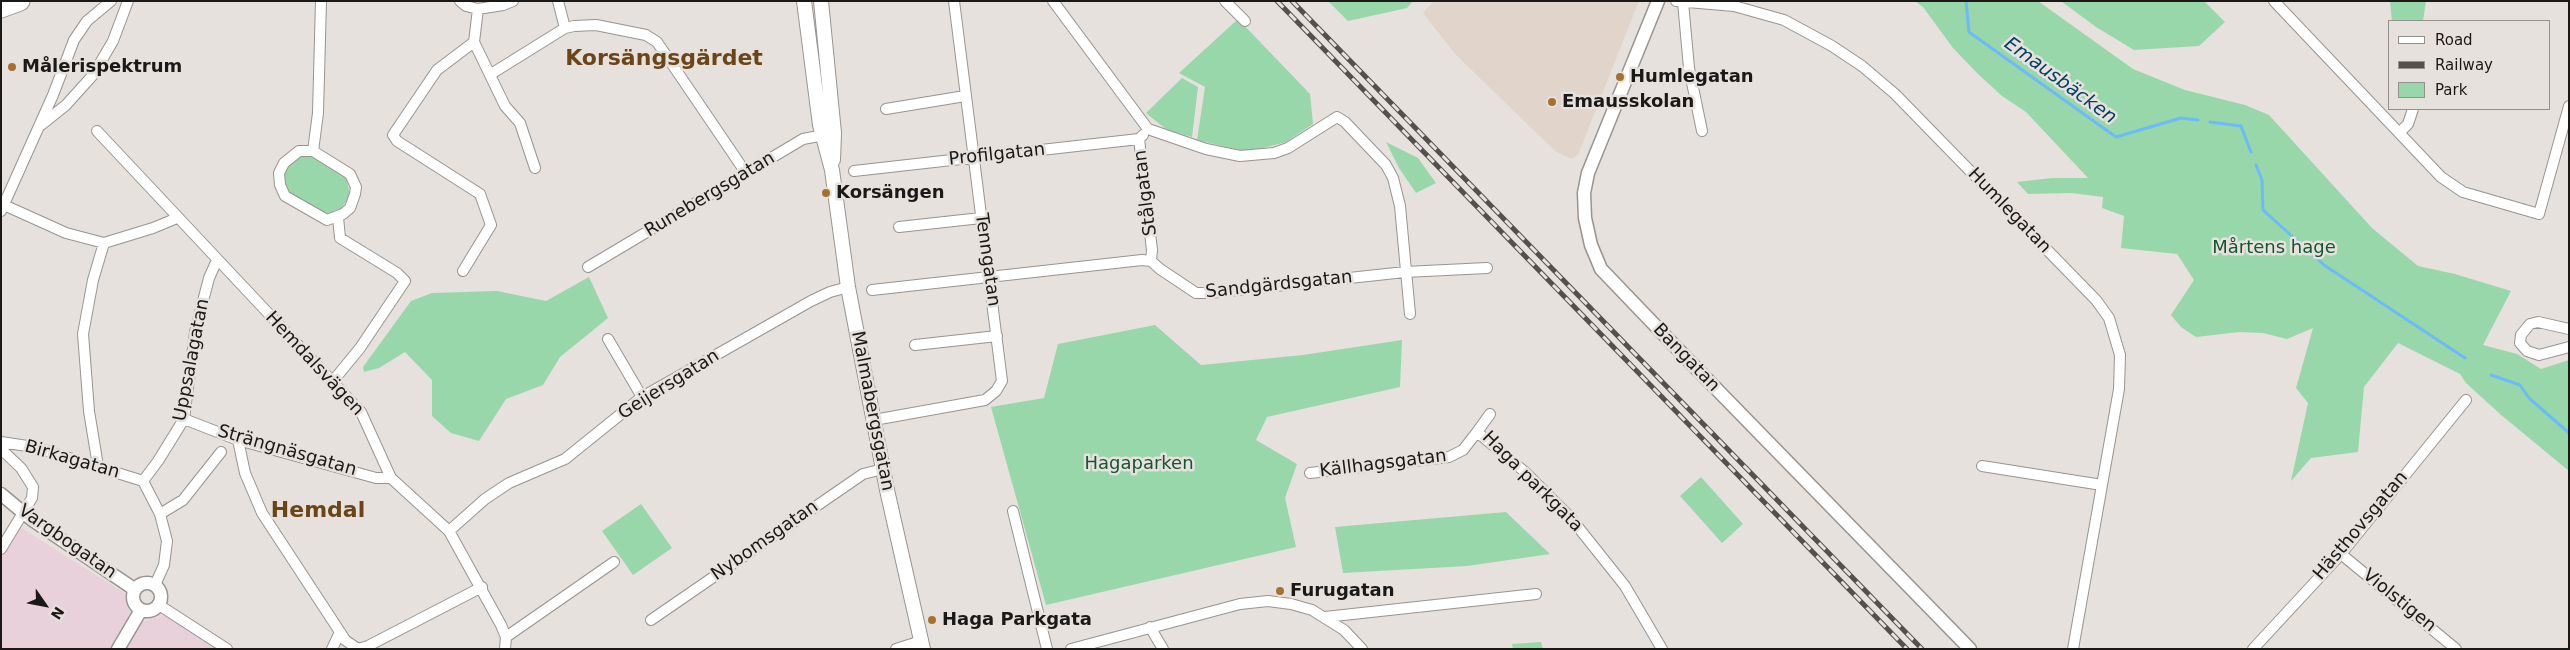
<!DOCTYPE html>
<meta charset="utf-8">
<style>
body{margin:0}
#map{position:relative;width:2570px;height:650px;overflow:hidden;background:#e7e1dd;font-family:"DejaVu Sans",sans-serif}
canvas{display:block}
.frame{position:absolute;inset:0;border:2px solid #1b1917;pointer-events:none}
.legend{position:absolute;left:2388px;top:20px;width:162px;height:90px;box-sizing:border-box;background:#e7e1dd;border:1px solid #95918e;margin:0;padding:6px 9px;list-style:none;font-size:15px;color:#1b1917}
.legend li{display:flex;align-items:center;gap:10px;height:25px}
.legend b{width:25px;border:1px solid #95918e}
.north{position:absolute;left:20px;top:580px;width:50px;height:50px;-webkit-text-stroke:4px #e7e1dd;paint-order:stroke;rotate:123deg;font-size:14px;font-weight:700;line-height:20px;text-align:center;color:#1b1917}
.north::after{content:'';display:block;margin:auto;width:18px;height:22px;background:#1b1917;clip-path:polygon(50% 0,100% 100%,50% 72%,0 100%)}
</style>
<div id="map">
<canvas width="2570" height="650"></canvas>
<div class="frame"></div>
<ul class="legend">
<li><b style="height:6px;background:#fff"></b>Road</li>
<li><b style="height:6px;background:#53504d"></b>Railway</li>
<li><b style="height:14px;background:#97d7aa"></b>Park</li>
</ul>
<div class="north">N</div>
</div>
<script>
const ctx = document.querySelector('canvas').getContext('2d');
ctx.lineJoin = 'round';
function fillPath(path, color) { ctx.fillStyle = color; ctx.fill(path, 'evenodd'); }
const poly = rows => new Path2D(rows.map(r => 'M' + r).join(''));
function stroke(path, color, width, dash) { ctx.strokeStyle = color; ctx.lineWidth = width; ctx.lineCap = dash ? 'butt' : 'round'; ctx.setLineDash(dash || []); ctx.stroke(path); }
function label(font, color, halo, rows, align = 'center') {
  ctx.font = font + ' "DejaVu Sans",sans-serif'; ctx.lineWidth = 5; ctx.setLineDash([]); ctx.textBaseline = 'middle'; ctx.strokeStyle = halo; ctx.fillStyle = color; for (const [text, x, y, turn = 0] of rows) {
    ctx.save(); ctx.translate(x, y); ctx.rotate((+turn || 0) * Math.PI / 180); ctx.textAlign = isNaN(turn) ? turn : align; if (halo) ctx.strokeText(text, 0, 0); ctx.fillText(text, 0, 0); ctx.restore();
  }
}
fillPath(poly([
 [1434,1,1639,1,1578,155,1571,159,1555,151,1455,54,1423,13]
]), '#e1d4cb');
fillPath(poly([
 [20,527,126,594,129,611,142,622,166,615,227,649,1,649,1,556]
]), '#e9d1dc');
fillPath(poly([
 [1328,1,1413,1,1407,8,1348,21],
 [1915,1,2038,1,2133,69,2185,90,2245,105,2269,115,2372,228,2418,266,2455,274,2511,291,2483,345,2517,354,2541,369,2569,360,2569,471,2500,414,2466,383,2460,374,2398,343,2364,387,2358,452,2311,458,2291,481,2308,403,2296,388,2313,328,2287,339,2263,333,2239,332,2196,337,2181,327,2171,315,2194,280,2177,254,2121,248,2124,216,2102,208,2103,197,2071,193,2028,194,2017,182,2052,178,2088,178,2026,112,2002,96,1978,74,1953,48,1923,7],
 [2061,1,2204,1,2225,22,2199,46,2134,50,2096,27],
 [2390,1,2426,1,2423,21,2392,21],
 [1238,19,1310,94,1313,124,1286,142,1248,152,1197,140,1205,87,1179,73],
 [1182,78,1198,87,1192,137,1167,130,1146,113],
 [1386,142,1418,158,1436,183,1416,193,1399,168],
 [308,154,346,176,350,195,341,209,326,214,289,193,281,176,292,157],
 [589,277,608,318,560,357,543,385,506,399,479,441,451,433,432,416,432,380,405,352,379,368,364,372,363,367,411,301,432,293,497,291,546,301],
 [1155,325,1201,365,1303,355,1402,340,1400,387,1267,417,1256,440,1297,464,1285,498,1296,547,1046,605,991,407,1044,398,1058,344],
 [1701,477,1743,524,1722,543,1680,496],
 [641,504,672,548,633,575,602,531],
 [1506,512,1550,554,1467,566,1343,573,1335,527],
 [1541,642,1543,649,1513,649,1512,644]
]), '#97d7aa');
stroke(poly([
 [1966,1,1969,32,2116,137,2181,118,2198,120],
 [2210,122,2241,126,2251,152],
 [2256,165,2262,180,2263,210,2324,265,2465,358],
 [2491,375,2520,385,2529,398,2569,433]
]), '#6dbaf9', 3);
const minor = poly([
 [460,1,466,6,478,9,503,5,513,1],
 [558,1,565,28],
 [1053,1,1148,129,1206,149,1240,156,1274,153,1288,148,1337,117,1345,122,1386,165,1393,178,1400,206,1410,314],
 [1225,1,1245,21],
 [1676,1,1734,6,1784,20,1832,46,1862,66,1895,94,2096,300,2109,318,2120,355,2119,389,2073,649],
 [2274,1,2441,177,2463,192,2539,214,2569,106],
 [1683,2,1689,68,1702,131],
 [474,42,505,106,520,123,535,168],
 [491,74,565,28,574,26,596,25,646,35,657,42,746,173],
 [886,109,965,96],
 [41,125,66,105,93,75,113,41,128,1],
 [97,131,361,412,391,478,449,531,501,625,506,637,505,649],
 [2399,133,2408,124,2413,109],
 [1143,135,1139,139,1152,250,1151,261],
 [299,151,313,151,350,174,356,187,355,194,350,208,343,214,327,220,285,196,280,185,279,173,284,163,299,151],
 [313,151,318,113,321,1],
 [854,171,1139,139],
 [4,205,66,233,104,243,153,228,177,218],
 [1,211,53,95,74,40,87,21,111,1],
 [899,227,981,218],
 [588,267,803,139,829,134],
 [463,271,491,225,480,194,397,141,393,135,437,70,474,42,478,9],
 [872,290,1142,260,1151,261,1160,269,1196,293,1210,293,1405,272,1487,268],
 [2569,329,2538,322,2530,324,2521,335,2520,343,2527,351,2539,355,2569,347],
 [608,339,642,397],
 [915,345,997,336],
 [333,381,360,348,405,281,397,273,340,238,338,217],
 [1490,414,1477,432,1525,472,1570,517,1625,586,1662,649],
 [184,419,238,440,376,478,391,478],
 [874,420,985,400,996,391,1002,381,954,1],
 [238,440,245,473,262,513,340,632],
 [1,442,34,447,143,481],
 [1,449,21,468,33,487,32,498,1,549],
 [98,466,89,411,83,334,93,280,104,243],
 [1982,466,2102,485],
 [1310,473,1449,457,1463,450,1477,432],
 [143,481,158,461,184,419,195,332,209,278,217,260],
 [143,481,160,514,167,541,164,565,155,585],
 [1013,511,1047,649],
 [160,514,183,500,221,452],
 [449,531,485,499,509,483,565,459,642,397,811,301,830,292,848,287],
 [2341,554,2456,649],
 [159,605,227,649],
 [1325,617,1536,594],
 [651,620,863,474,883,469],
 [1150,627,1163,649],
 [506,637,614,562],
 [332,649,340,632,345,640,358,649,368,646,482,587],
 [896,649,921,641],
 [1071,649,1240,604,1268,601,1291,604,1312,610,1344,630,1362,649],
 [2253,649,2341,554,2466,400]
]);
const tertiary = poly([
 [1658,1,1588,173,1584,193,1585,218,1591,245,1601,269,1694,366,1970,649],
 [1,494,31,519,134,589],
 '133 597a14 14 0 1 1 28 0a14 14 0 1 1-28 0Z',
 [118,649,141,610]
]);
const secondary = poly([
 [804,1,820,125,832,170,848,287,887,490,923,649],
 [821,1,834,133,833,160]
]);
const motorway = poly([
 [1,8,20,1]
]);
stroke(minor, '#999490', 12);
stroke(tertiary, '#999490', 15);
stroke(secondary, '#999490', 16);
stroke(motorway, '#999490', 21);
stroke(minor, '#fff', 10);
stroke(tertiary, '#fff', 12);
stroke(secondary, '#fff', 14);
stroke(motorway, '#fff', 19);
const rail = poly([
 [1277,1,1907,649],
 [1292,1,1922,649]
]);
stroke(rail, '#53504d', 5);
stroke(rail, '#e7e1dd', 3, [9]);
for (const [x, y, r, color] of [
 [12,67,5,"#a8702d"],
 [1620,77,5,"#a8702d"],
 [1552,102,5,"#a8702d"],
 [826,193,5,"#a8702d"],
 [1280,591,5,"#a8702d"],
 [932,620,5,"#a8702d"]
]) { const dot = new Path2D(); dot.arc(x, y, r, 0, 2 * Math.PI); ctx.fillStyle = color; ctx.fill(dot); stroke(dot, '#e7e1dd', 2); }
label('bold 18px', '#1b1917', '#e7e1dd', [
 ["Målerispektrum",22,67],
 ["Humlegatan",1630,77],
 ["Emausskolan",1562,102],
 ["Korsängen",836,193],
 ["Furugatan",1290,591],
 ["Haga Parkgata",942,620]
], 'left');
label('18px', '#1b1917', '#e7e1dd', [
 ["Profilgatan",997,155,-6],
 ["Stålgatan",1146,193,-97],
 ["Runebergsgatan",710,195,-31],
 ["Humlegatan",2009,211,46],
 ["Tenngatan",987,260,82],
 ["Sandgärdsgatan",1279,285,-6],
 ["Bangatan",1686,358,46],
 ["Uppsalagatan",192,360,-79],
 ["Hemdalsvägen",314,364,47],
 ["Geijersgatan",669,385,-32],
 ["Malmabergsgatan",872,411,79],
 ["Strängnäsgatan",287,451,16],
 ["Birkagatan",72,460,16],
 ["Källhagsgatan",1383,464,-7],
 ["Haga parkgata",1532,482,45],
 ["Hästhovsgatan",2361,526,-50],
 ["Nybomsgatan",765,541,-35],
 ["Vargbogatan",67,542,35],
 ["Violstigen",2399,601,39]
]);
label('18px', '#145530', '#e7e1dd', [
 ["Mårtens hage",2274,248],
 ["Hagaparken",1139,464]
]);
label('italic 19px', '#014068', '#e7e1dd', [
 ["Emausbäcken",2060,81,36]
]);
label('bold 22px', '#6b4517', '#e7e1dd', [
 ["Korsängsgärdet",664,59],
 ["Hemdal",318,511]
]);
</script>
